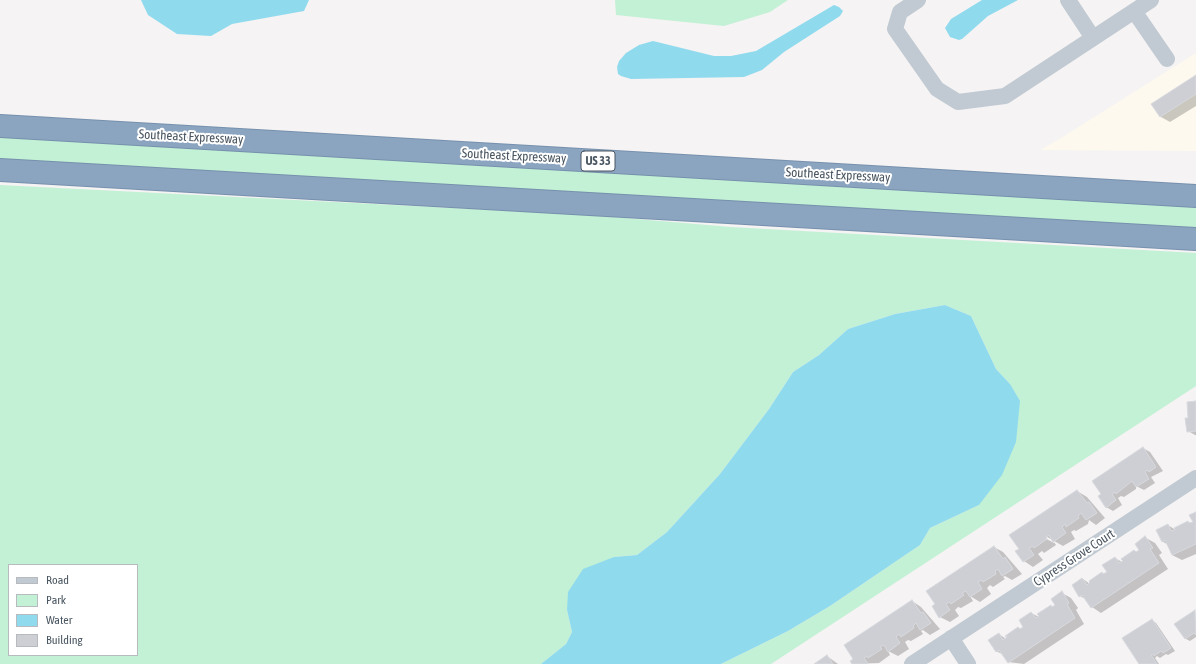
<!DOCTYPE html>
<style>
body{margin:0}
#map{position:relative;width:1196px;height:664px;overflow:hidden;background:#f5f3f3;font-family:"Asap Condensed",sans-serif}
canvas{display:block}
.legend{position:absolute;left:8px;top:564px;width:130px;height:92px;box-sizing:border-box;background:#fff;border:1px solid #b7bbc0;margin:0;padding:5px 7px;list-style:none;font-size:12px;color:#4a5661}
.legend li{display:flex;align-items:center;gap:8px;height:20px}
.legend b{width:20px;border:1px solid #b7bbc0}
</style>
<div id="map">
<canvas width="1196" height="664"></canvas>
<ul class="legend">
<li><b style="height:5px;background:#c1cad2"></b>Road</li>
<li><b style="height:11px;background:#c3f1d5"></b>Park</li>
<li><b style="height:11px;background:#90daee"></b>Water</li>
<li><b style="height:11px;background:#cdcfd5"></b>Building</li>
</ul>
</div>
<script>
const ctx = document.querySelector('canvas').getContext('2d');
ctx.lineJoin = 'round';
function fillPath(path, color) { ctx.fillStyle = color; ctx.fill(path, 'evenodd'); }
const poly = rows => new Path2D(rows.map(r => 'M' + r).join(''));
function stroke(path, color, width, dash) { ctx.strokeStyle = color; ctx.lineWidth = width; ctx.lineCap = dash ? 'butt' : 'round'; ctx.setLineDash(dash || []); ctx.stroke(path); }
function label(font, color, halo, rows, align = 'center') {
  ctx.font = font + ' "Asap Condensed",sans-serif'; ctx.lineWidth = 4; ctx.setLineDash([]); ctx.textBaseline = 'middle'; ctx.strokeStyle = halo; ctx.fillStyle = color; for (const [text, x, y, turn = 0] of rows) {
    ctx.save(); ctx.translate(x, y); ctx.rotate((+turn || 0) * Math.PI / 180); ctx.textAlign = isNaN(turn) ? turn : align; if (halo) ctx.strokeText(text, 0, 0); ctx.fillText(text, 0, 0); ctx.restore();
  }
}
fillPath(poly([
 [1196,53,1196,151,1040,150,1061,138]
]), '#fdf9ef');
fillPath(poly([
 [615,0,788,0,770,12,724,26,616,15],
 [0,136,1196,205,1196,231,0,162],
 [0,185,590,215,731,227,1196,253,1196,386,771,664,721,664,788,631,830,606,920,545,930,528,979,505,1010,384,996,369,971,316,945,305,895,314,848,329,819,355,793,372,769,409,720,474,667,532,637,555,614,557,567,610,572,632,566,644,541,664,0,664],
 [9,565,137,565,137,655,9,655]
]), '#c3f1d5');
fillPath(poly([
 [141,0,309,0,304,11,232,24,211,36,177,34,148,15],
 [982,0,1018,0,988,16,962,39,959,40,950,37,945,28,951,19],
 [834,5,839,7,843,11,840,16,784,52,762,70,744,77,631,79,621,76,618,74,617,67,619,61,626,53,639,45,653,41,714,56,731,56,756,51],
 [945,305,971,316,996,369,1010,384,1020,401,1016,442,1002,475,979,505,930,528,920,545,830,606,788,631,721,664,541,664,566,644,572,632,567,610,568,592,583,569,614,557,637,555,667,532,720,474,769,409,793,372,819,355,848,329,895,314]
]), '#90daee');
fillPath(poly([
 [1196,76,1196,106,1170,122,1161,117,1152,104],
 [1196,402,1196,435,1195,435,1188,431,1190,418],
 [1143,448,1150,452,1163,471,1151,477,1155,483,1144,490,1136,486,1136,489,1124,497,1121,496,1118,498,1122,505,1113,511,1106,507,1099,496],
 [1077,491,1087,497,1105,518,1096,525,1089,520,1088,524,1076,531,1074,530,1071,532,1075,539,1063,546,1042,534,1041,536,1054,543,1054,542,1056,545,1044,553,1042,551,1038,554,1043,560,1033,567,1024,561,1020,549],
 [1196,513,1196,554,1182,560,1172,555,1168,545,1162,541,1168,525,1174,529,1188,522,1191,524,1194,522],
 [1146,538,1155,543,1162,553,1159,555,1168,569,1101,613,1092,607,1087,600,1080,596,1083,579,1090,584,1102,573,1104,574,1108,572,1115,558,1122,562,1141,550],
 [994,547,1003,552,1022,574,1012,580,1005,576,1003,577,1005,579,993,587,990,585,987,588,991,594,980,602,970,596,973,601,961,608,958,607,955,610,959,616,950,622,940,617,933,607],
 [1062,593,1071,598,1078,608,1076,610,1084,624,1024,664,1008,662,1004,655,996,651,999,634,1006,639,1018,628,1021,629,1025,627,1031,613,1039,617,1057,606],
 [912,601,921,607,940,629,930,635,923,630,921,631,923,634,911,641,908,640,905,642,909,649,898,656,888,651,890,655,879,663,853,664],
 [1195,611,1196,637,1190,641,1186,639,1176,624],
 [1152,620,1156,623,1175,651,1168,655,1166,654,1160,658,1157,656,1155,658,1159,664,1140,664],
 [827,656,838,664,816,664]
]), '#0003');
const building = poly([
 [1196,75,1196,94,1160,117,1151,104,1196,75],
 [1196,401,1196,431,1187,432,1185,418,1188,418,1187,402,1196,401],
 [1143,447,1156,467,1149,472,1147,470,1145,472,1149,479,1136,487,1132,481,1116,494,1115,492,1112,494,1116,500,1106,508,1098,496,1101,494,1092,481,1143,447],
 [1077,490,1087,503,1089,502,1097,513,1086,520,1081,513,1078,516,1079,518,1066,527,1065,524,1062,527,1066,533,1053,542,1049,535,1046,537,1047,539,1034,548,1033,546,1029,548,1034,555,1023,562,1015,551,1019,549,1009,535,1077,490],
 [1196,512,1196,544,1172,555,1165,540,1162,542,1156,530,1168,524,1171,531,1175,530,1174,528,1188,521,1189,523,1193,522,1189,515,1196,512],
 [1145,536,1153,548,1150,549,1159,563,1091,608,1082,595,1079,597,1072,585,1082,578,1087,585,1090,582,1089,581,1102,572,1103,574,1107,572,1102,565,1115,557,1119,563,1123,561,1121,559,1134,550,1136,552,1139,550,1135,544,1145,536],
 [994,546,1003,559,1005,557,1013,569,1002,576,998,569,995,571,996,574,983,582,981,580,978,582,982,589,970,597,966,591,962,593,964,595,951,604,949,602,946,604,950,610,939,618,932,606,935,604,926,591,994,546],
 [1062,591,1069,603,1067,604,1075,618,1008,663,999,650,996,652,988,640,999,633,1003,640,1007,637,1005,636,1018,627,1020,629,1023,627,1019,620,1031,612,1036,618,1039,616,1037,614,1051,605,1052,607,1055,605,1051,599,1062,591],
 [912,600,921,613,923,612,931,623,920,630,916,623,913,626,914,628,901,637,899,634,896,637,900,643,888,652,884,645,880,647,882,649,868,658,867,656,864,658,868,664,852,664,850,661,853,659,844,645,912,600],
 [1195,610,1196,635,1194,633,1185,639,1174,624,1195,610],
 [1152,619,1171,648,1163,653,1161,651,1154,656,1153,654,1151,655,1157,664,1139,664,1122,638,1152,619],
 [827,655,833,664,814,664,827,655]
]);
fillPath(building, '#cdcfd5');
stroke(building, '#d7d9de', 1);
const highway = poly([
 [0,126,1196,196],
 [0,170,1196,239]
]);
stroke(highway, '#7690ad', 24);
stroke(poly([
 [918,0,900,12,895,29,937,89,958,102,1005,96,1151,0],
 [1068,0,1093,38],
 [1134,11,1167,59],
 [951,638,968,664],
 [912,664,1196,478]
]), '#c1cad2', 16);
stroke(highway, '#8ba5c1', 22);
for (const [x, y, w] of [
 [598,161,34]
]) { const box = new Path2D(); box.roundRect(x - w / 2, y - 10, w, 20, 3); ctx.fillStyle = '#fff'; ctx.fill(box); stroke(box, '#4a5661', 1); }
label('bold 12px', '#4a5661', null, [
 ["US 33",598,161]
]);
label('13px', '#4a5661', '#fff', [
 ["Southeast Expressway",191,137,3],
 ["Southeast Expressway",514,156,3],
 ["Southeast Expressway",838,175,3],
 ["Cypress Grove Court",1074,558,-33]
]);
</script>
